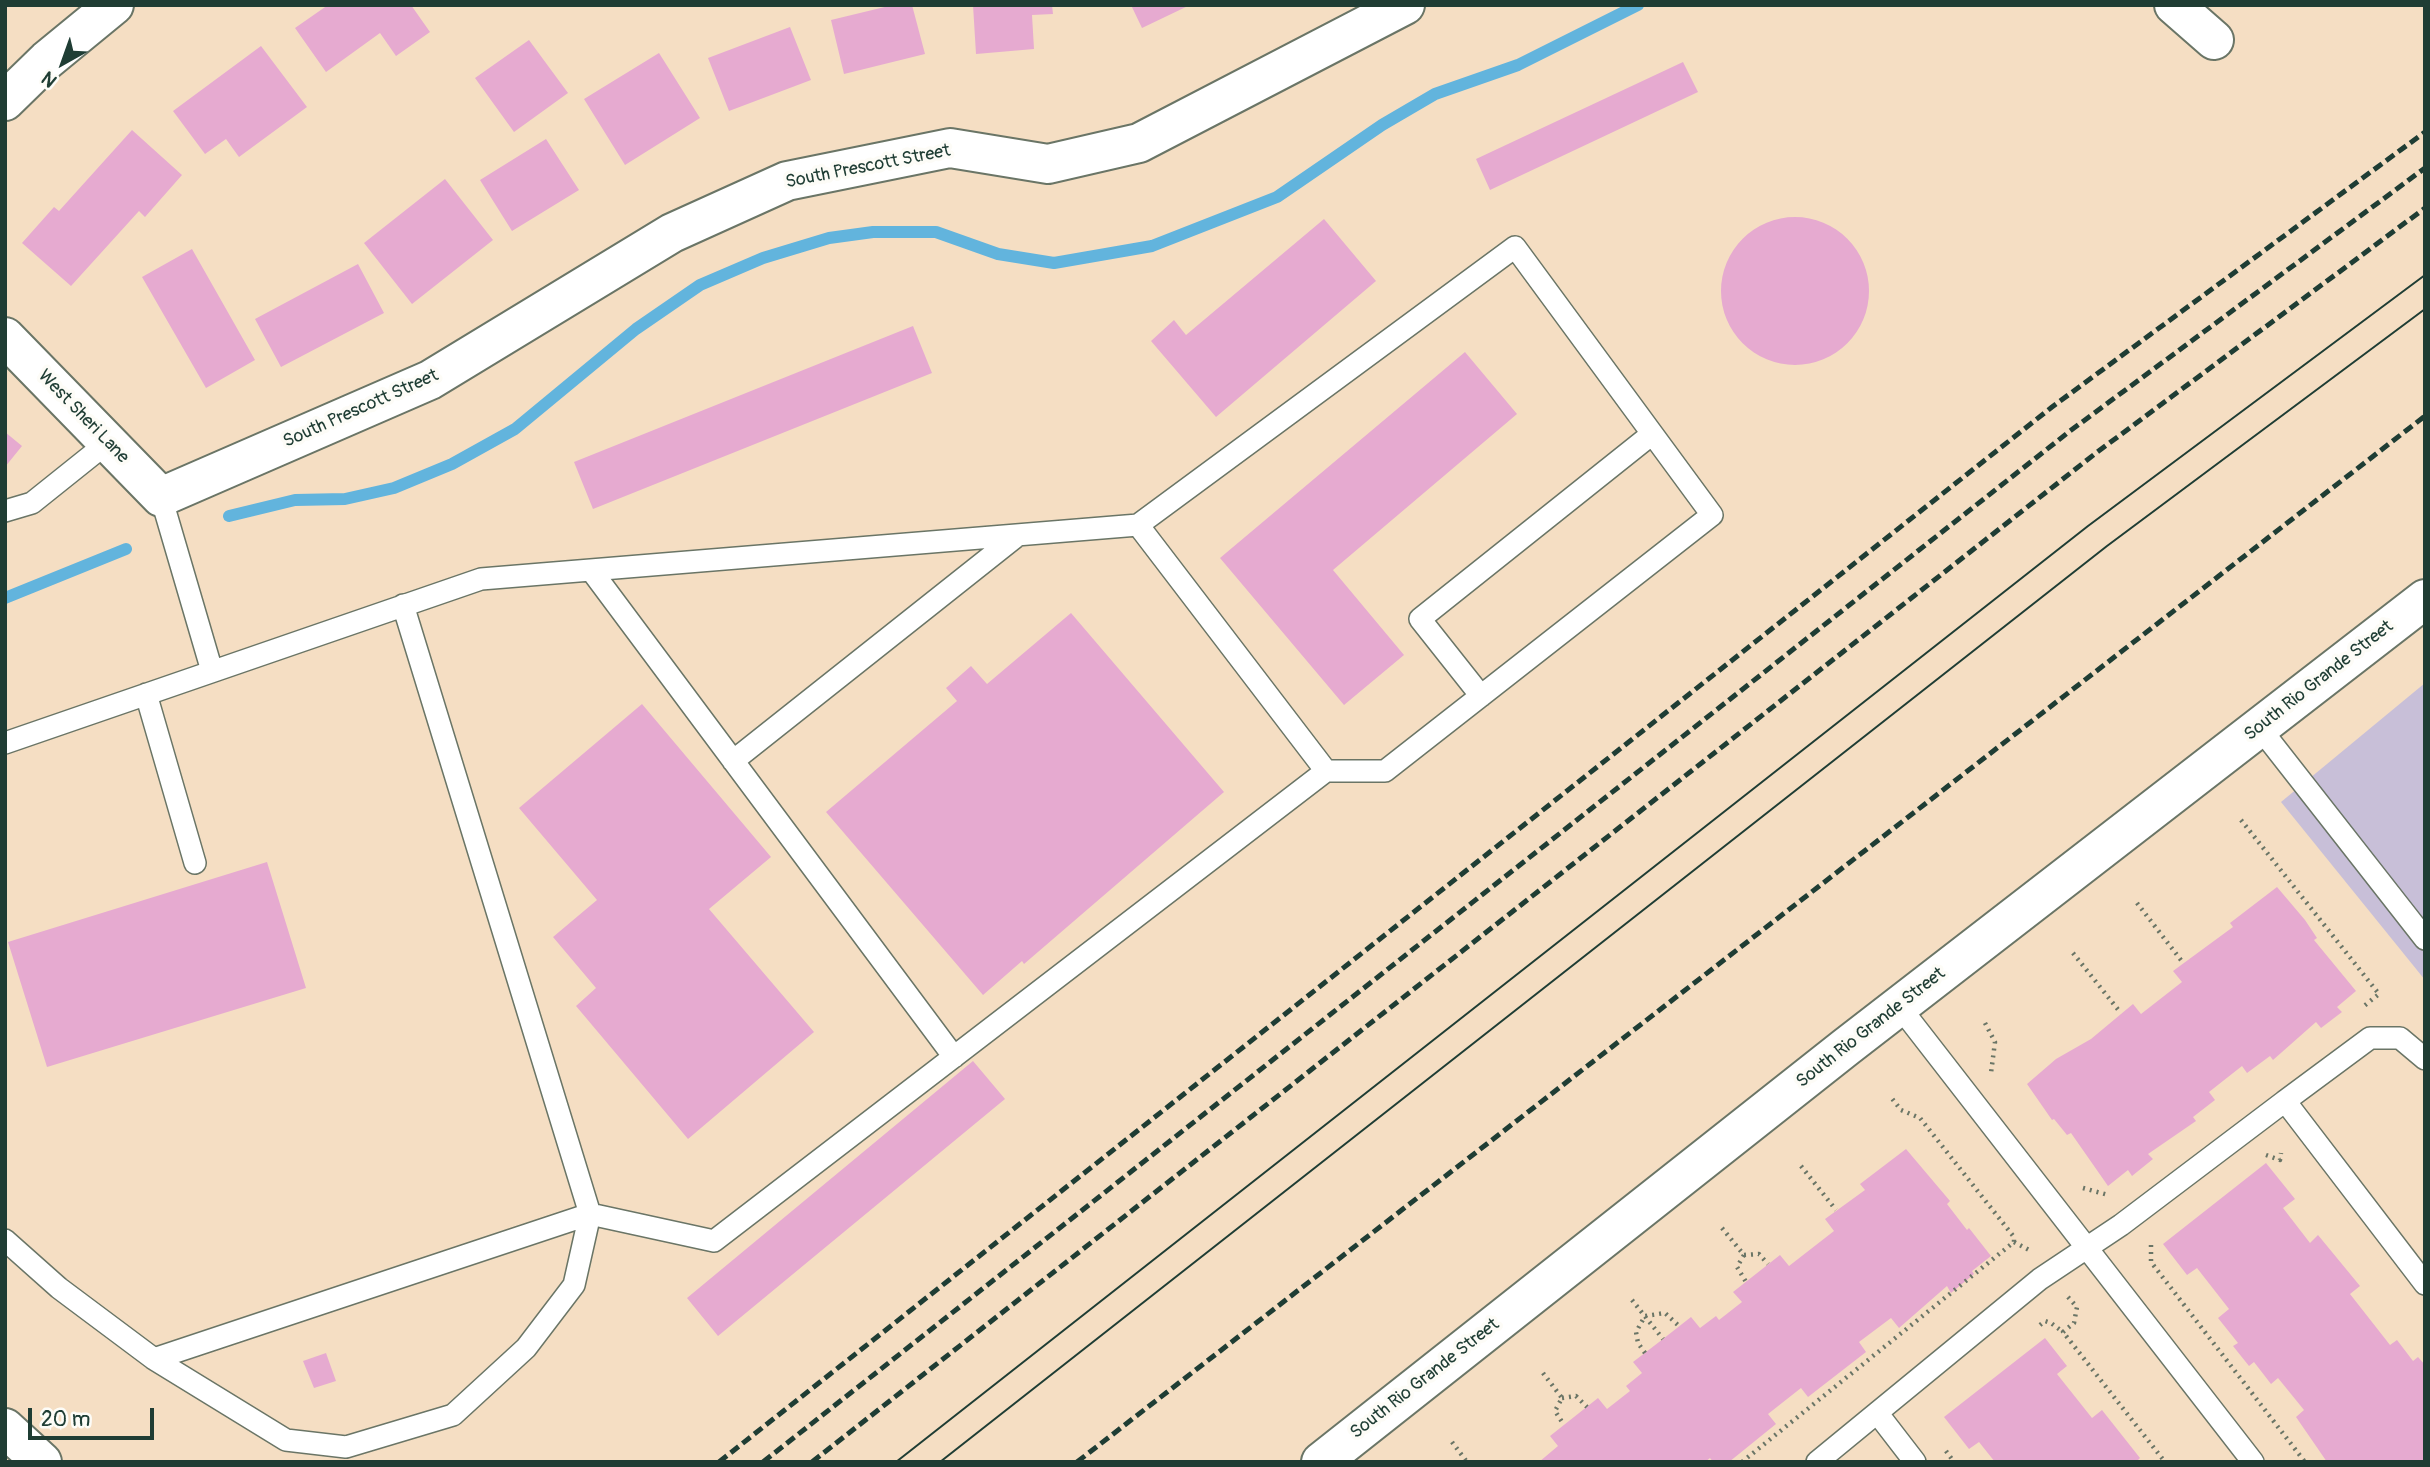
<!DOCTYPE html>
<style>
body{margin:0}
#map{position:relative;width:2430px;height:1467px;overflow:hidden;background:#f5dec3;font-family:Pangolin,sans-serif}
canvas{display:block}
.frame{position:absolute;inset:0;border:7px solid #1f3d34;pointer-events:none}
.north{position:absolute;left:28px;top:28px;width:70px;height:70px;-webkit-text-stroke:5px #fdfcf7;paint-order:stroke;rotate:220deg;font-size:19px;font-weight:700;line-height:28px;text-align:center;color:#1f3d34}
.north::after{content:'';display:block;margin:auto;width:24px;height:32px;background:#1f3d34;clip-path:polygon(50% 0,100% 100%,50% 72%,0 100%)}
.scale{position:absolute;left:28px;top:1408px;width:126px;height:32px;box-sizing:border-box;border:4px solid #1f3d34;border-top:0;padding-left:9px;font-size:21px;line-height:24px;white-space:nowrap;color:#1f3d34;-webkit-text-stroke:5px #fdfcf7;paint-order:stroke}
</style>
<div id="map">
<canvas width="2430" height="1467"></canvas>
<div class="frame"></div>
<div class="north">N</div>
<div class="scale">20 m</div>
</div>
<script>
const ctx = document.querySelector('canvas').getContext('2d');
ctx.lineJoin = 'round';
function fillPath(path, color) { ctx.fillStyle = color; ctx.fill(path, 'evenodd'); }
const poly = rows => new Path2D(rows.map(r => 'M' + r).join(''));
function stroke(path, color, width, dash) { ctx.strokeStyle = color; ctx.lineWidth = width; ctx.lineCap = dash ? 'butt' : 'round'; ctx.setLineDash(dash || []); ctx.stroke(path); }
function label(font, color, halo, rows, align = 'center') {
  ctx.font = font + ' Pangolin,sans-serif'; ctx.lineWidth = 7; ctx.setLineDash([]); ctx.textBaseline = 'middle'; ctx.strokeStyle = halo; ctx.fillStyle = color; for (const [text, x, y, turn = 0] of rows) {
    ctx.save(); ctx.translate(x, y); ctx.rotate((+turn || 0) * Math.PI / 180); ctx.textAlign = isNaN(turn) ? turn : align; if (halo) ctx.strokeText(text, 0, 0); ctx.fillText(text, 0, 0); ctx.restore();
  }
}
fillPath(poly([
 [2425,683,2425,980,2281,802]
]), '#c8bfd8');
stroke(poly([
 [229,516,295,500,345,499,394,488,452,464,515,429,636,329,700,285,763,258,829,238,873,232,936,232,998,254,1054,263,1152,246,1277,197,1382,125,1435,94,1518,65,1638,5],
 [5,598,126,549]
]), '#62b4dd', 12);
fillPath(poly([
 [328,5,411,5,430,32,396,56,380,33,326,72,295,28],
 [893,5,912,5,925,54,844,74,831,20],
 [973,5,1052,5,1053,14,1032,15,1034,49,976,54],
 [1131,5,1190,5,1142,28],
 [790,27,811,80,729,111,708,58],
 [529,40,568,93,514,132,475,78],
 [261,46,307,107,239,157,226,139,205,154,173,111],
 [659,53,700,118,625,165,584,99],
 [1683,62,1698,92,1490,190,1476,159],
 [132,130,182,175,145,217,139,211,71,286,22,243,54,207,59,211],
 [546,139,579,190,512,231,480,180],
 [445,179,493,240,412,304,364,243],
 '1721 291a74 74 0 1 1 148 0a74 74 0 1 1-148 0Z',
 [1324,219,1376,281,1216,417,1151,341,1174,320,1186,335],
 [192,249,255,360,206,388,142,277],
 [358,264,384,313,281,367,255,319],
 [913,326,932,373,593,509,574,462],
 [1465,352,1517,414,1333,570,1404,655,1344,705,1220,558],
 [5,432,22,446,5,467],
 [1071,613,1224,792,1024,964,1022,961,983,995,826,812,957,701,946,688,971,666,987,684],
 [642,704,771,857,709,909,814,1032,688,1139,576,1006,596,988,553,937,597,900,519,808],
 [267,862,306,988,47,1067,8,942],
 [2277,887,2305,920,2317,938,2314,940,2356,991,2337,1007,2342,1012,2321,1028,2316,1022,2273,1060,2270,1056,2247,1073,2242,1066,2209,1092,2215,1100,2193,1117,2196,1121,2148,1154,2153,1159,2132,1176,2128,1170,2108,1186,2071,1133,2067,1135,2054,1119,2052,1120,2027,1084,2056,1059,2091,1039,2133,1004,2141,1014,2182,982,2173,971,2233,927,2230,923],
 [973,1061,1005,1099,718,1336,687,1298],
 [1906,1149,1950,1201,1947,1204,1967,1230,1969,1228,1991,1256,1972,1271,1974,1274,1951,1293,1947,1286,1899,1328,1891,1318,1859,1342,1866,1352,1808,1397,1801,1388,1768,1414,1776,1424,1729,1462,1713,1462,1710,1458,1705,1462,1539,1462,1558,1446,1550,1436,1598,1398,1607,1409,1630,1391,1626,1386,1642,1373,1633,1362,1663,1339,1691,1317,1700,1328,1716,1316,1719,1320,1742,1302,1733,1292,1780,1255,1789,1266,1834,1231,1825,1219,1865,1190,1860,1184],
 [2266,1163,2295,1199,2283,1208,2310,1243,2318,1235,2360,1286,2350,1294,2390,1345,2397,1340,2413,1361,2418,1357,2425,1365,2425,1462,2327,1462,2296,1417,2304,1410,2278,1378,2271,1384,2254,1362,2249,1366,2233,1346,2238,1343,2218,1318,2229,1309,2197,1268,2187,1275,2163,1244],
 [2045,1338,2067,1366,2057,1374,2092,1418,2102,1410,2140,1458,2136,1462,1995,1462,1979,1442,1969,1449,1944,1417],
 [326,1353,336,1381,314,1388,303,1361]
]), '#e6aad0');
const service = poly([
 [161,497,212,671],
 [5,511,32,503,107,443],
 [591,570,954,1057],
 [403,605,590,1214,714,1241,1326,771],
 [146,694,195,863],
 [1481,696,1420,619,1652,434],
 [2259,727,2425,939],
 [5,743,481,579,1138,525,1515,247,1712,515,1385,771,1326,771,1138,525],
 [733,761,1018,535],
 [1899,1006,2253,1462],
 [2425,1059,2400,1038,2370,1038,2285,1101,2425,1284],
 [5,1240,59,1288,154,1359,286,1440,346,1447,453,1415,526,1348,574,1285,590,1214,154,1359],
 [1878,1414,1915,1462],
 [1817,1462,2040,1279,2121,1225,2285,1101]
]);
const minor = poly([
 [2174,5,2214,40],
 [5,101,47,60,114,5],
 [5,337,161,497,430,380,672,233,787,181,950,148,1048,164,1139,143,1405,5],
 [1321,1462,1846,1047,2425,599]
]);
const primary = poly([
 [5,1428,42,1462]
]);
stroke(service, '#6a7566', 24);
stroke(minor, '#6a7566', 42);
stroke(primary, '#6a7566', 42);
stroke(poly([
 [2241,820,2379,994,2364,1006],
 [2137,903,2184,964],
 [2073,953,2120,1012],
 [1985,1023,1995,1042,1991,1073],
 [2266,1155,2280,1160,2281,1153],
 [1801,1166,1836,1210],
 [2083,1188,2108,1195],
 [1722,1228,1744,1255,1737,1267,1746,1282],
 [2014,1242,2029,1250],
 [2151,1245,2151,1262,2305,1462],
 [1744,1255,1759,1254,1768,1264],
 [2068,1297,2077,1307,2074,1323,2063,1332,2165,1462],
 [1632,1300,1663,1339],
 [2040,1325,2045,1321,2051,1323,2063,1332],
 [1645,1353,1638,1343,1636,1332,1645,1316,1665,1313,1679,1326],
 [1543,1373,1562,1398,1555,1411,1564,1425],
 [1562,1398,1576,1396,1587,1407],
 [1452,1442,1467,1462],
 [1946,1451,1954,1462],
 [1742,1462,2014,1242,2014,1237,1920,1118,1901,1110,1890,1096]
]), '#6a7566', 4.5, [2, 5]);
stroke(service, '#fff', 21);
stroke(minor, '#fff', 38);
stroke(primary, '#fff', 38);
stroke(poly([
 [896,1462,2088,526,2425,275],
 [940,1462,2107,546,2425,309]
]), '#1f3d34', 2);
stroke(poly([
 [719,1462,2052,407,2425,132],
 [763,1462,2070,431,2425,168],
 [812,1462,2096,453,2425,208],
 [1077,1462,2425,416]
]), '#1f3d34', 5, [10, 5]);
label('18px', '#1f3d34', '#fdfcf7', [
 ["South Prescott Street",868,167,-11],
 ["South Prescott Street",361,409,-24],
 ["West Sheri Lane",83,417,46],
 ["South Rio Grande Street",2319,681,-38],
 ["South Rio Grande Street",1871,1028,-38],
 ["South Rio Grande Street",1425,1379,-38]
]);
</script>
